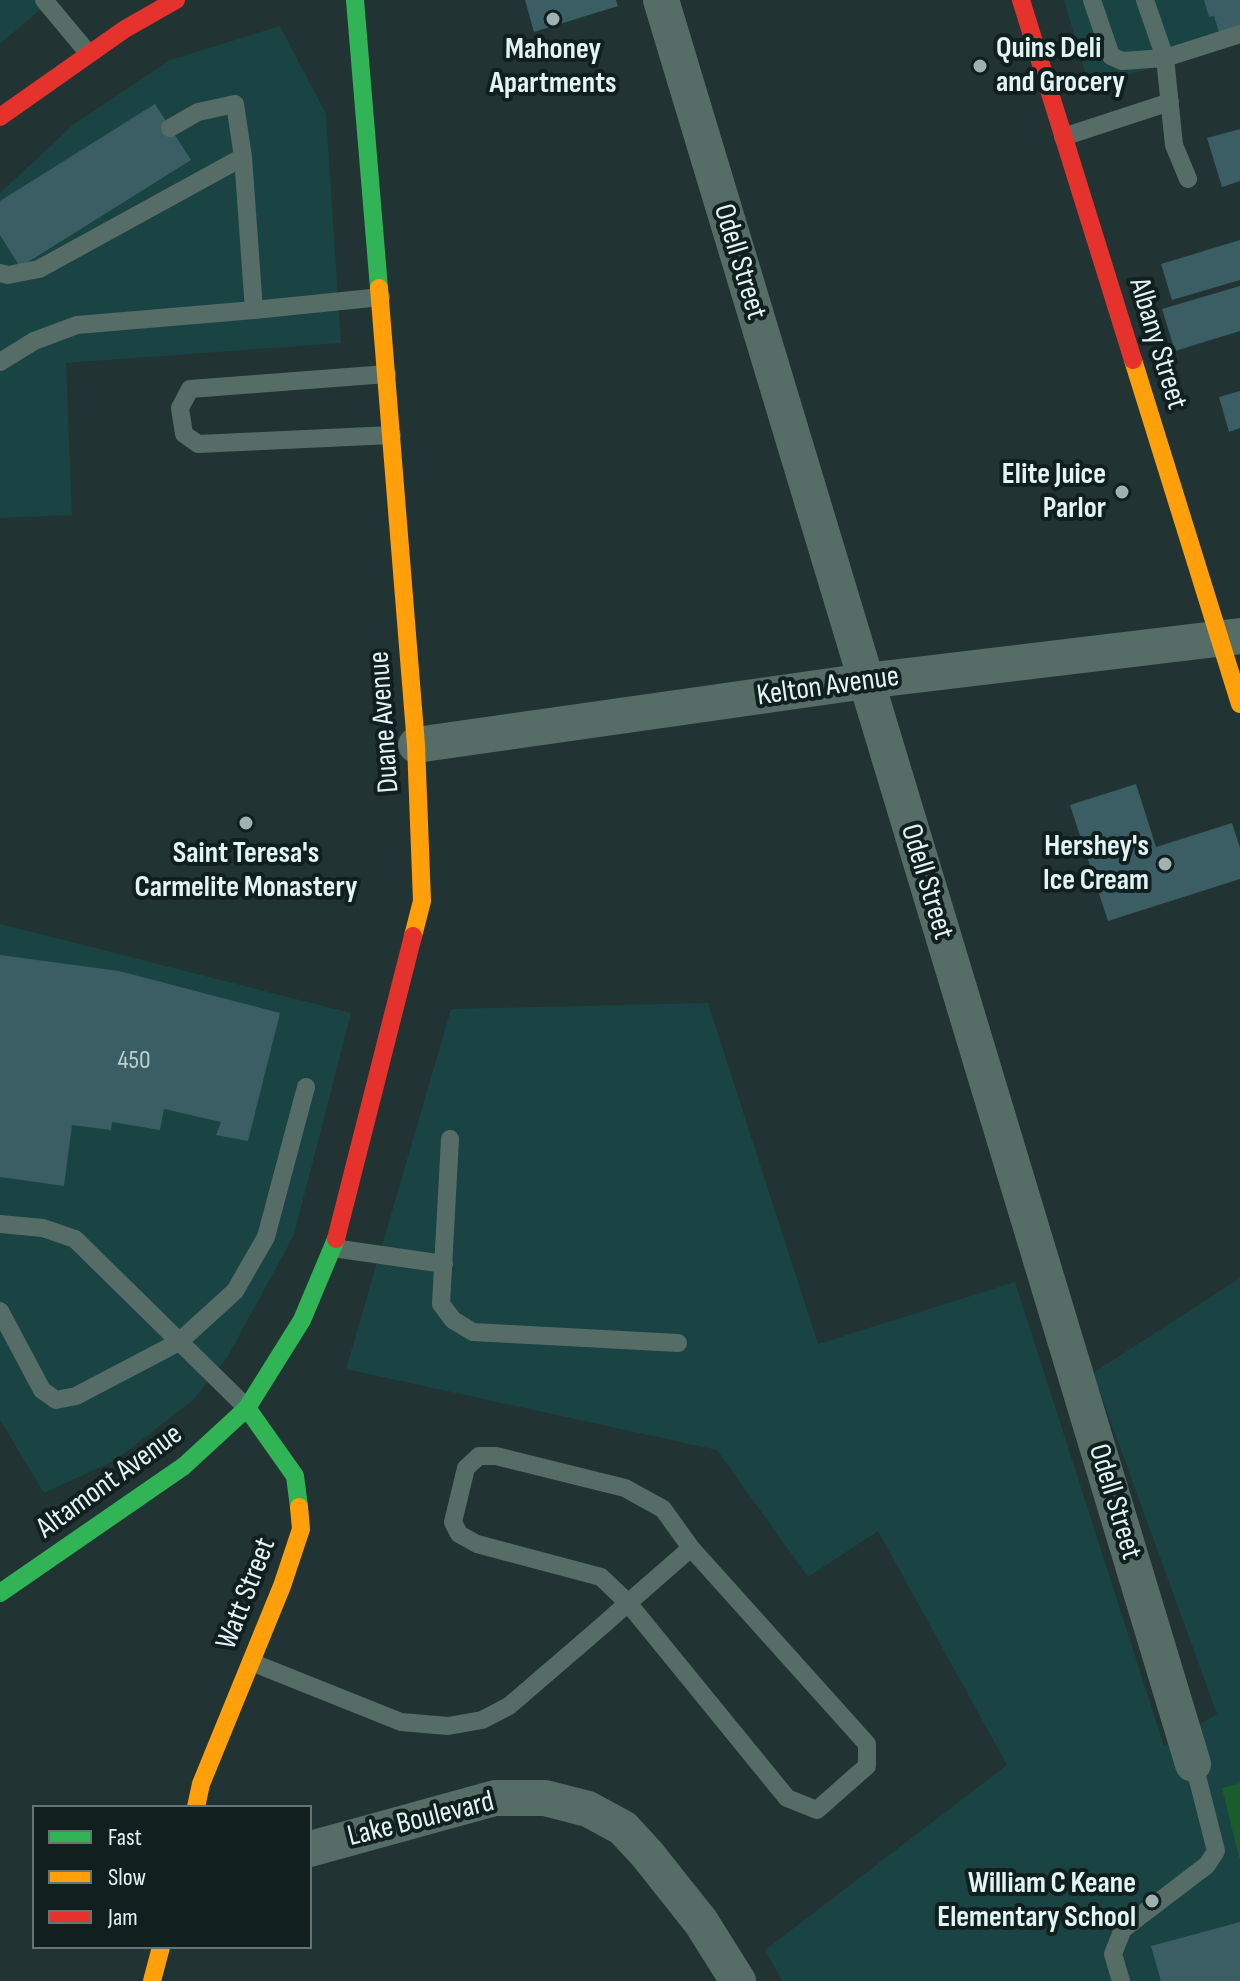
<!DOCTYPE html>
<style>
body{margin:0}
#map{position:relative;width:1240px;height:1981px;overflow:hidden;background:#233;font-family:"Sofia Sans Condensed",sans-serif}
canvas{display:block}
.legend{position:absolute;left:32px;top:1805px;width:280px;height:144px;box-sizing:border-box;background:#111f1f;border:2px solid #657574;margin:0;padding:10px 14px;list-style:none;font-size:24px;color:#e2f5f4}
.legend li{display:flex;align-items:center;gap:16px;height:40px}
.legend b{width:40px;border:2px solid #657574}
</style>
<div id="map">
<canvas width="1240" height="1981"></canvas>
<ul class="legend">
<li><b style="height:10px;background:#30b455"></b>Fast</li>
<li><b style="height:10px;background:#ff9f0a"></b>Slow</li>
<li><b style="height:10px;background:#e5322d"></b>Jam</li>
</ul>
</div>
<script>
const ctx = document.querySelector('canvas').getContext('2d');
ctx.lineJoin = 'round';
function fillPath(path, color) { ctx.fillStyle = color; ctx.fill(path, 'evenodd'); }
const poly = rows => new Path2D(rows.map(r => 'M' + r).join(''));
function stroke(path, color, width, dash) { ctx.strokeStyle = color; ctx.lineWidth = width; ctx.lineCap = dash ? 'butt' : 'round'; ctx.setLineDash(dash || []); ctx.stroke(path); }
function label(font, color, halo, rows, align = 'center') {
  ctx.font = font + ' "Sofia Sans Condensed",sans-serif'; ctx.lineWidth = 8; ctx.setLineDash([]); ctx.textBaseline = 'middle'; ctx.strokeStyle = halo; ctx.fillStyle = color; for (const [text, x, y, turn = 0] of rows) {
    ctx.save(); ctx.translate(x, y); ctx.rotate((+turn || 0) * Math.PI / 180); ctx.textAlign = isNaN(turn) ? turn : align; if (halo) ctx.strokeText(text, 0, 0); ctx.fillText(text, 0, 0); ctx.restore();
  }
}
fillPath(poly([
 [0,0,52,0,0,44],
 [1064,0,1240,0,1240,42,1089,86],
 [280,26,326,114,341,343,66,363,72,515,0,518,0,193,73,125,170,60],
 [0,924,351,1013,294,1235,228,1356,193,1400,116,1460,44,1493,0,1420],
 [708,1003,818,1344,1015,1282,1164,1746,1217,1714,1093,1373,1240,1278,1240,1981,782,1981,765,1950,1007,1765,878,1531,808,1577,717,1450,346,1369,451,1009]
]), '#1a4343');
fillPath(poly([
 [1240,1783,1240,1857,1239,1858,1222,1788]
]), '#1b5c2d');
fillPath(poly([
 [525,0,616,0,618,6,534,32],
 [1204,0,1240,0,1240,29,1220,35,1214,16,1209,17],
 [155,104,191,160,20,267,0,235,0,201],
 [1240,129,1240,181,1222,187,1207,138],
 [1240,240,1240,280,1172,300,1161,264],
 [1240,286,1240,331,1175,351,1162,309],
 [1240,391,1240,428,1229,432,1219,397],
 [1136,784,1156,847,1232,823,1240,848,1240,879,1108,921,1070,805],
 [0,955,119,971,280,1013,248,1141,216,1135,221,1122,164,1109,160,1130,112,1122,111,1130,72,1125,64,1186,0,1177],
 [1240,1922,1240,1981,1161,1981,1151,1946]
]), '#3a5e64');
stroke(poly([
 [44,0,89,54],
 [1092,0,1111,56,1122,61,1165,58,1240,34],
 [1145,0,1165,58,1174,145,1188,179],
 [170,128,198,112,235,104,243,157,254,310,381,297],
 [1063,137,1170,102],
 [0,273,8,275,39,269,243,157],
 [0,362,34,341,77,325,254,310],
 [387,374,190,389,180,408,184,434,198,444,392,435],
 [450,1139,441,1304,453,1320,473,1332,678,1343],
 [0,1224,43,1228,75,1239,247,1408],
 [333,1248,444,1264],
 [0,1311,42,1390,56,1400,76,1396,179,1342,235,1291,266,1237,306,1087],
 [251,1662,401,1722,448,1726,482,1720,509,1706,602,1626,628,1603,691,1548,867,1744,867,1766,817,1810,787,1798,628,1603,601,1577,477,1544,459,1534,453,1522,466,1468,479,1456,496,1456,625,1488,663,1509,691,1548],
 [1121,1981,1113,1954,1123,1929,1207,1865,1216,1851,1197,1776]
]), '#566d67', 18);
stroke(poly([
 [661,0,1193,1764],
 [416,745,866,681,1240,636],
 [310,1849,495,1798,545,1798,588,1809,623,1828,647,1854,701,1922,738,1981]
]), '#566d67', 36);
stroke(poly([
 [355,0,379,288],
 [247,1408,295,1476,299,1507],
 [0,1593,184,1466,247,1408,302,1320,336,1239]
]), '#30b455', 18);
stroke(poly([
 [379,288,416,745,422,901,413,936],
 [1133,360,1240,704],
 [196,1807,201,1784,282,1586,301,1529,299,1507],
 [152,1981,161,1947]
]), '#ff9f0a', 18);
stroke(poly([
 [1021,0,1133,360],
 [0,117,125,29,176,0],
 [336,1239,413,936]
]), '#e5322d', 18);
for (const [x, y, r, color] of [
 [553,19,8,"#9fb1b0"],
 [980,66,8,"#9fb1b0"],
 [1122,492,8,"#9fb1b0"],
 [246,823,8,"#9fb1b0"],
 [1165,864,8,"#9fb1b0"],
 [1152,1901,8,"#9fb1b0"]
]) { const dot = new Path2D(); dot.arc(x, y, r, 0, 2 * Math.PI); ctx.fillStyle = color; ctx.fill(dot); stroke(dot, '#111f1f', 3); }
label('26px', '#b8cfd0', null, [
 ["450",134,1061]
]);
label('bold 30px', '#e2f5f4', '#111f1f', [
 ["Quins Deli",996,49,"left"],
 ["and Grocery",996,83,"left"],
 ["Mahoney",553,50,"center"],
 ["Apartments",553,84,"center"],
 ["Elite Juice",1106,475],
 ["Parlor",1106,509],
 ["Hershey's",1149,847],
 ["Ice Cream",1149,881],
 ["Saint Teresa's",246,854,"center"],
 ["Carmelite Monastery",246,888,"center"],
 ["William C Keane",1136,1884],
 ["Elementary School",1136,1918]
], 'right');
label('30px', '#e2f5f4', '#111f1f', [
 ["Odell Street",739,262,73],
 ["Albany Street",1157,344,73],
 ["Kelton Avenue",828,687,-8],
 ["Duane Avenue",385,722,-94],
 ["Odell Street",926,882,73],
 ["Altamont Avenue",110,1482,-36],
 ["Odell Street",1114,1502,73],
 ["Watt Street",247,1594,-69],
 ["Lake Boulevard",421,1820,-14]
]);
</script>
